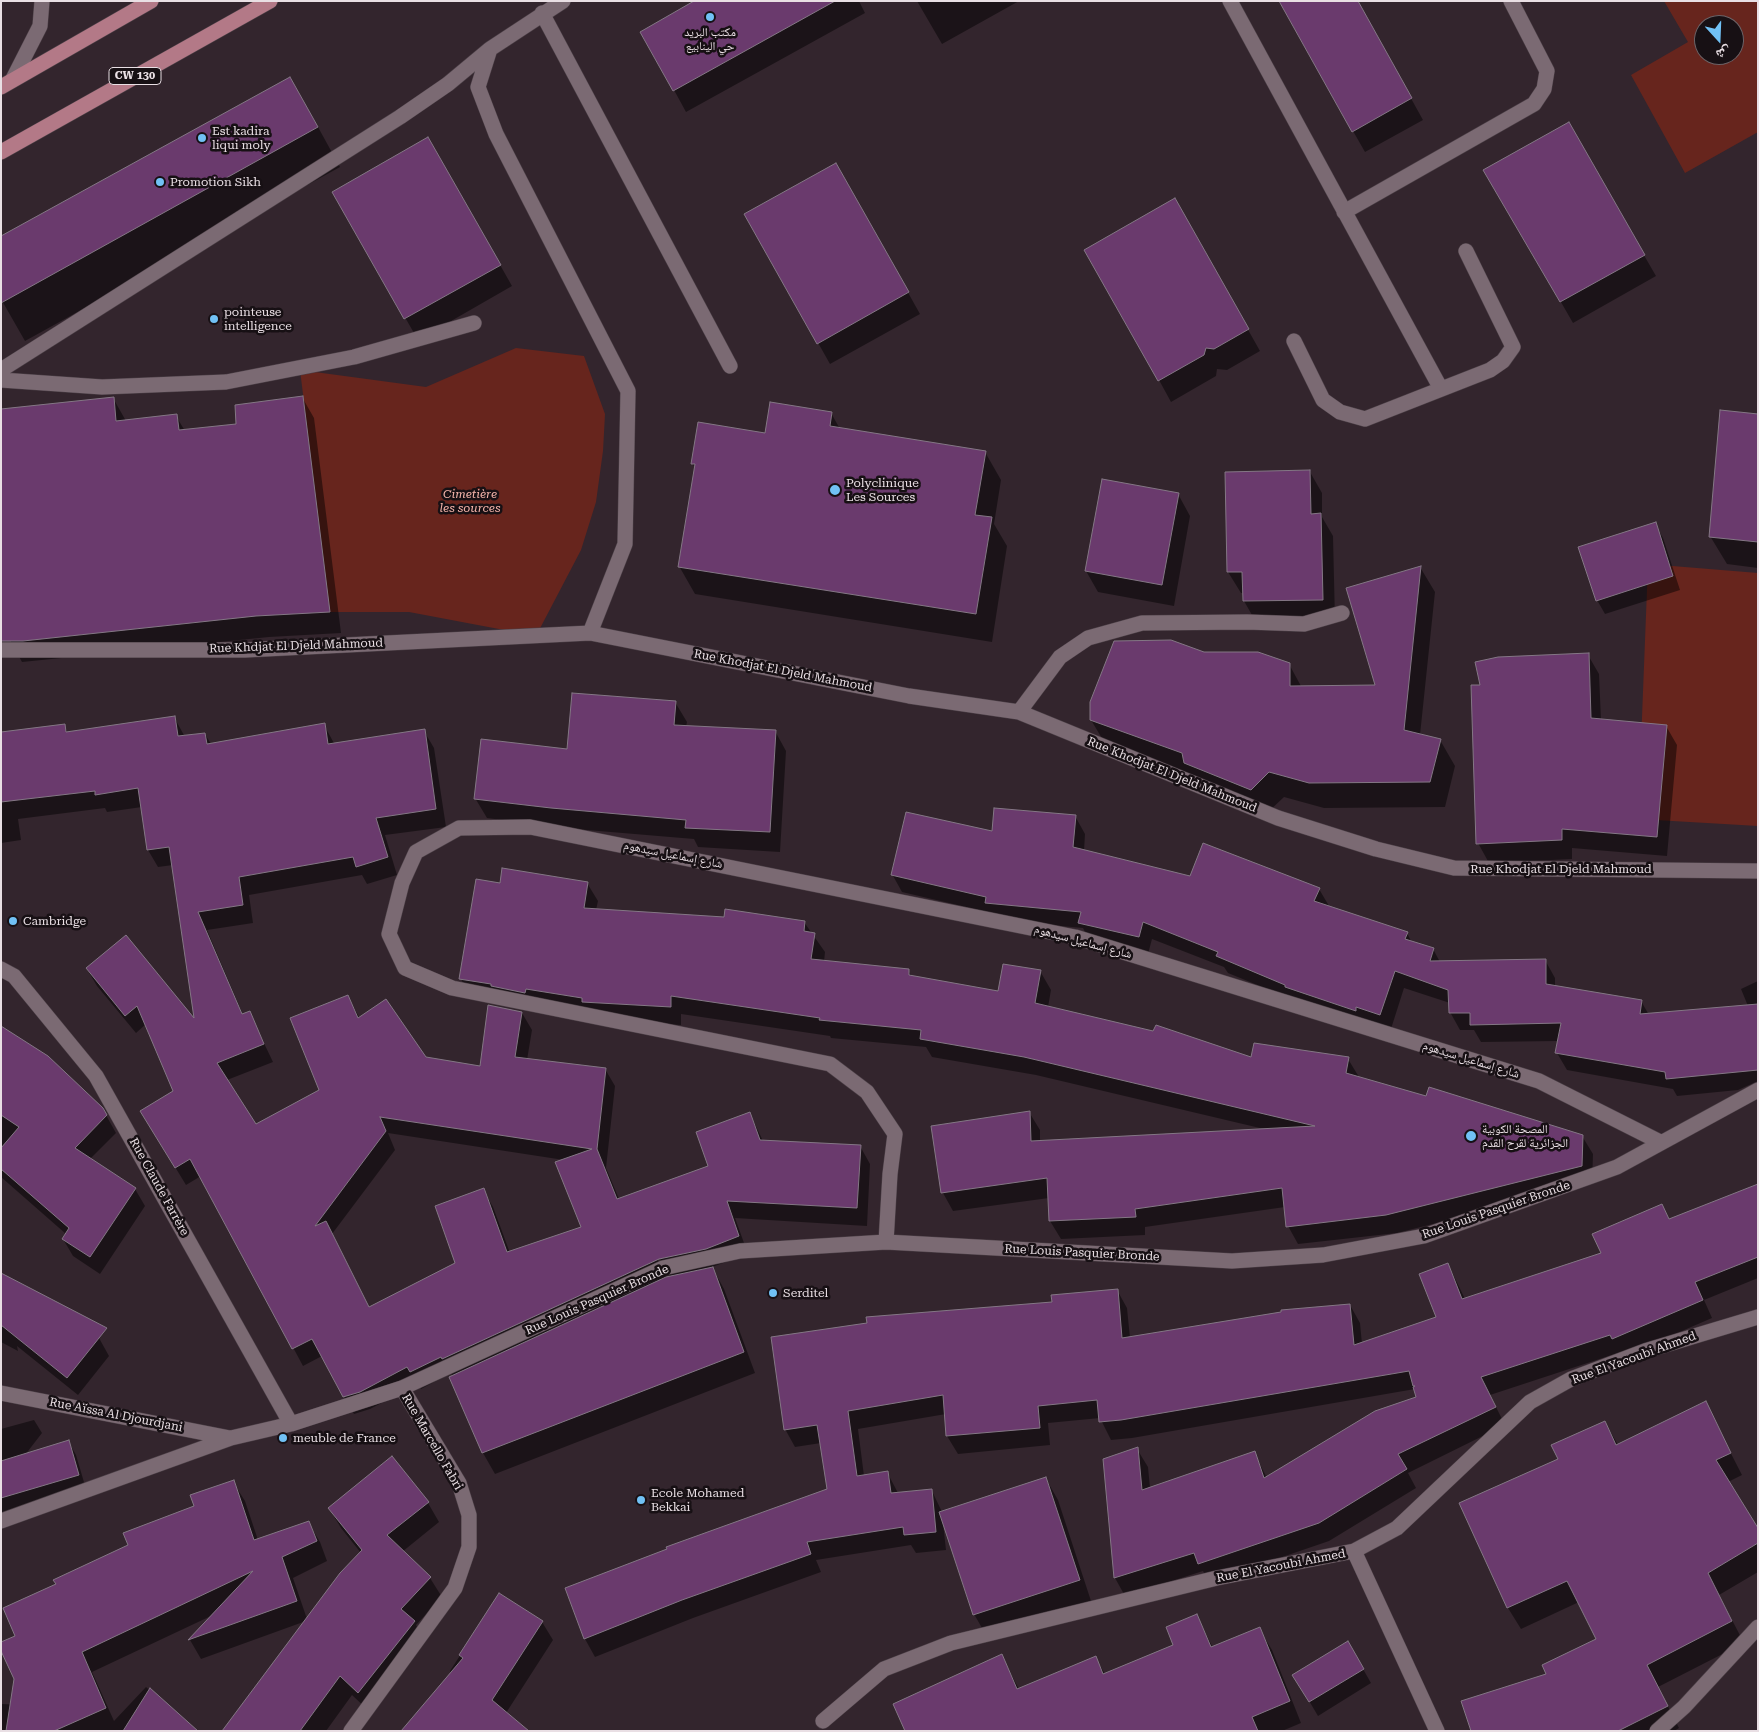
<!DOCTYPE html>
<meta charset="utf-8">
<style>
body{margin:0}
#map{position:relative;width:1759px;height:1732px;overflow:hidden;background:#33252d;font-family:"Roboto Serif","Noto Naskh Arabic",serif}
canvas{display:block}
.frame{position:absolute;inset:0;border:2px solid #e9dfe4;pointer-events:none}
.north{position:absolute;left:1694px;top:15px;width:50px;height:50px;box-sizing:border-box;background:#171014;border:1px solid #6b6367;border-radius:50%;rotate:160deg;font-size:14px;font-weight:700;line-height:20px;text-align:center;color:#e9dfe4}
.north::after{content:'';display:block;margin:auto;width:18px;height:22px;background:#71c1f5;clip-path:polygon(50% 0,100% 100%,50% 72%,0 100%)}
</style>
<div id="map">
<canvas width="1759" height="1732"></canvas>
<div class="frame"></div>
<div class="north">ش</div>
</div>
<script>
const ctx = document.querySelector('canvas').getContext('2d');
ctx.lineJoin = 'round';
function fillPath(path, color) { ctx.fillStyle = color; ctx.fill(path, 'evenodd'); }
const poly = rows => new Path2D(rows.map(r => 'M' + r).join(''));
function stroke(path, color, width, dash) { ctx.strokeStyle = color; ctx.lineWidth = width; ctx.lineCap = dash ? 'butt' : 'round'; ctx.setLineDash(dash || []); ctx.stroke(path); }
function label(font, color, halo, rows, align = 'center') {
  ctx.font = font + ' "Roboto Serif","Noto Naskh Arabic",serif'; ctx.lineWidth = 5; ctx.setLineDash([]); ctx.textBaseline = 'middle'; ctx.strokeStyle = halo; ctx.fillStyle = color; for (const [text, x, y, turn = 0] of rows) {
    ctx.save(); ctx.translate(x, y); ctx.rotate((+turn || 0) * Math.PI / 180); ctx.textAlign = isNaN(turn) ? turn : align; if (halo) ctx.strokeText(text, 0, 0); ctx.fillText(text, 0, 0); ctx.restore();
  }
}
fillPath(poly([
 [1664,1,1758,1,1758,132,1685,173,1631,75,1688,42],
 [1704,25,1734,25,1734,55,1704,55],
 [516,348,584,356,605,414,603,451,596,502,581,550,536,636,409,612,330,612,300,370,426,387],
 [1648,564,1758,573,1758,826,1638,819]
]), '#67251d');
fillPath(poly([
 [698,1,859,1,865,13,686,112,674,90],
 [917,1,1019,1,942,44],
 [1357,1,1423,120,1365,152,1353,131],
 [313,118,340,167,25,341,1,299],
 [1568,124,1656,276,1573,323,1485,170],
 [428,138,512,286,418,340,333,192],
 [836,164,920,314,830,364,746,215],
 [1175,200,1260,351,1227,370,1217,369,1216,376,1171,402,1159,380],
 [302,397,314,418,341,633,269,637,22,662,10,640,113,398,126,421,176,416,185,431,237,426],
 [831,413,840,429,985,452,1001,480,994,524,1007,546,992,642,695,594,679,566,696,469,692,463,766,434],
 [1758,415,1758,568,1727,564,1710,536],
 [1310,472,1322,493,1322,517,1333,536,1335,621,1256,622,1244,601,1244,593,1241,593,1228,572,1226,473],
 [1178,494,1190,516,1174,606,1098,592,1086,571],
 [1655,524,1663,538,1680,590,1605,614,1597,600],
 [1420,567,1435,592,1420,735,1440,740,1455,766,1445,807,1324,808,1284,797,1266,814,1106,745,1091,720,1204,653,1289,664,1302,688,1377,687],
 [1588,655,1599,674,1601,720,1666,726,1677,745,1667,856,1572,848,1572,859,1489,863,1478,843],
 [675,702,687,722,686,727,775,731,786,751,780,852,698,847,694,839,563,828,487,818,475,798,568,750],
 [174,717,185,737,205,734,211,744,324,725,335,745,424,731,434,748,446,827,385,835,397,875,367,884,362,875,249,895,253,923,207,930,243,1015,249,1012,273,1062,227,1080,255,1126,321,1090,348,996,360,1019,426,1059,481,1067,522,1013,532,1030,527,1060,605,1069,615,1086,606,1168,619,1199,710,1167,750,1114,763,1141,860,1146,870,1164,867,1226,735,1218,748,1254,712,1267,724,1289,755,1373,495,1474,483,1453,451,1373,421,1389,418,1384,370,1409,354,1414,322,1356,303,1366,201,1176,186,1185,152,1129,175,1091,146,1024,136,1033,97,986,87,969,196,1022,173,865,158,867,148,850,142,807,107,812,105,808,18,819,21,840,1,843,1,732,64,726,68,733],
 [388,1133,564,1160,583,1228,510,1253,493,1207,483,1190,457,1264,369,1308,332,1234,395,1150],
 [657,1253,671,1278,668,1278,655,1255],
 [1075,816,1085,834,1084,851,1191,877,1319,889,1329,906,1407,933,1412,943,1433,949,1440,962,1545,960,1555,978,1555,986,1641,1001,1649,1015,1748,1006,1741,989,1758,981,1758,1081,1738,1090,1677,1096,1673,1089,1567,1070,1557,1053,1559,1041,1481,1042,1474,1030,1460,1030,1450,1012,1450,1003,1404,988,1390,1032,1294,1000,1228,973,1224,967,1152,939,1148,954,1089,940,1083,928,996,920,992,913,902,892,892,874,993,832],
 [587,883,598,901,596,910,804,922,825,952,824,962,908,970,912,977,999,992,1040,971,1051,990,1048,1007,1252,1059,1348,1059,1359,1077,1427,1097,1582,1136,1593,1154,1592,1184,1397,1233,1298,1244,1288,1226,1285,1207,1145,1227,1145,1235,1061,1239,1050,1221,1049,1198,953,1211,943,1193,1029,1112,1040,1130,1040,1141,1264,1129,1036,1075,932,1057,926,1047,831,1038,830,1036,681,1014,681,1025,594,1020,471,997,461,979,501,885],
 [1,1027,102,1108,116,1133,90,1159,135,1189,145,1206,100,1274,73,1256,63,1239,66,1234,1,1177],
 [1758,1185,1758,1278,1704,1300,1712,1318,1624,1356,1621,1352,1490,1395,1505,1425,1408,1473,1416,1488,1329,1541,1209,1582,1203,1571,1125,1596,1115,1578,1104,1460,1137,1449,1148,1467,1150,1488,1254,1453,1267,1478,1417,1398,1415,1389,1132,1438,1111,1440,1100,1418,1048,1423,1050,1445,958,1454,947,1436,946,1414,858,1429,864,1476,887,1472,898,1493,932,1491,942,1512,1046,1479,1058,1500,1091,1601,986,1635,974,1614,943,1523,946,1550,916,1553,911,1545,816,1560,821,1572,693,1618,595,1657,585,1639,829,1490,821,1443,795,1447,785,1429,1053,1303,1117,1290,1127,1308,1130,1338,1350,1305,1360,1323,1362,1344,1438,1318,1448,1264,1465,1299,1602,1254,1662,1206,1670,1220],
 [1,1274,99,1338,109,1356,78,1395,17,1346,18,1351,1,1342],
 [1705,1403,1742,1475,1728,1482,1758,1530,1758,1572,1719,1595,1744,1643,1658,1687,1679,1728,1674,1731,1469,1731,1598,1639,1579,1602,1521,1629,1508,1608,1461,1504,1559,1460,1605,1422,1618,1445],
 [34,1420,42,1433,25,1455,68,1441,76,1455,86,1489,1,1520,1,1429],
 [233,1482,245,1501,258,1540,308,1522,320,1542,327,1561,293,1578,307,1619,361,1553,341,1528,329,1508,428,1503,439,1522,402,1552,430,1578,442,1597,416,1625,425,1642,370,1712,352,1695,326,1731,224,1731,306,1621,201,1659,190,1640,213,1615,92,1672,114,1721,146,1687,196,1731,1,1731,1,1704,27,1705,20,1644,57,1585,196,1507],
 [499,1595,542,1622,553,1640,506,1713,451,1674,450,1671],
 [1197,1616,1213,1648,1259,1629,1272,1650,1301,1723,1282,1731,907,1731,1001,1656,1019,1689,1095,1657,1105,1674,1175,1645],
 [1363,1669,1371,1683,1318,1716,1302,1689]
]), '#0007');
const building = poly([
 [694,1,835,1,673,91,640,32,694,1],
 [1279,1,1358,1,1412,98,1352,132,1279,1],
 [290,77,318,127,1,303,1,236,290,77],
 [1569,122,1645,255,1560,302,1483,170,1569,122],
 [428,137,501,265,404,319,332,192,428,137],
 [836,163,909,292,817,344,744,214,836,163],
 [1175,198,1249,329,1214,349,1206,348,1204,355,1158,381,1084,250,1175,198],
 [303,396,330,612,256,616,23,641,1,641,1,409,114,397,116,421,177,414,179,430,236,424,235,405,303,396],
 [770,402,832,412,830,426,986,451,975,515,992,517,976,614,678,567,695,464,691,464,698,422,765,433,770,402],
 [1720,410,1758,414,1758,542,1709,537,1720,410],
 [1310,470,1311,514,1321,513,1323,600,1243,601,1242,572,1227,572,1225,472,1310,470],
 [1102,479,1179,493,1162,585,1085,571,1102,479],
 [1656,522,1673,576,1596,601,1578,547,1656,522],
 [1421,566,1404,730,1441,739,1430,782,1309,783,1269,772,1251,790,1184,763,1182,753,1090,720,1090,702,1114,641,1171,640,1204,652,1258,652,1290,663,1290,686,1375,685,1346,588,1421,566],
 [1589,653,1591,718,1667,725,1657,837,1562,829,1562,840,1476,844,1471,685,1480,685,1475,662,1498,657,1589,653],
 [572,693,676,701,674,725,776,730,770,832,685,828,686,820,551,808,474,799,481,739,567,749,572,693],
 [175,716,178,736,205,733,207,744,325,723,328,744,425,729,436,809,376,818,388,857,356,867,353,857,239,877,243,905,198,912,242,1014,250,1011,264,1044,217,1063,256,1124,319,1090,290,1018,348,995,358,1018,386,999,426,1057,480,1066,488,1005,522,1012,515,1057,606,1068,597,1149,617,1199,708,1166,696,1132,750,1112,760,1140,861,1145,857,1208,727,1201,739,1236,706,1249,659,1259,442,1359,441,1357,410,1372,407,1367,360,1392,343,1397,312,1339,292,1349,190,1159,175,1168,140,1111,173,1091,137,1006,125,1016,86,968,126,935,194,1018,169,847,147,850,138,788,95,795,95,791,1,802,1,732,65,724,66,732,175,716],
 [380,1117,592,1149,555,1162,581,1227,507,1252,484,1188,435,1206,455,1263,369,1307,326,1221,315,1226,386,1131,380,1117],
 [994,808,1076,815,1073,847,1190,876,1203,843,1320,888,1314,901,1408,932,1405,939,1434,948,1430,961,1546,959,1546,984,1642,1000,1640,1014,1758,1004,1758,1070,1666,1079,1665,1072,1555,1053,1561,1023,1470,1025,1470,1013,1449,1013,1448,990,1395,971,1380,1015,1356,1007,1356,1011,1285,987,1285,985,1216,956,1218,952,1143,922,1139,937,1078,923,1081,912,985,903,986,897,891,875,906,812,992,831,994,808],
 [502,868,588,882,584,908,724,917,725,909,805,921,804,931,815,933,811,959,909,969,909,975,998,991,1003,964,1041,970,1035,1003,1153,1031,1156,1025,1251,1057,1254,1043,1349,1057,1346,1073,1426,1096,1429,1087,1583,1135,1582,1166,1386,1215,1286,1227,1282,1188,1135,1209,1136,1217,1049,1221,1047,1178,941,1193,931,1126,1030,1111,1031,1141,1315,1126,1024,1057,920,1039,921,1030,819,1020,820,1018,671,996,671,1007,582,1002,582,998,526,989,525,993,491,986,491,984,459,979,476,879,500,883,502,868],
 [1,1026,48,1056,103,1108,107,1115,75,1148,136,1188,90,1257,62,1239,69,1228,1,1169,1,1148,19,1127,1,1115,1,1026],
 [1758,1184,1758,1257,1695,1282,1703,1300,1612,1339,1610,1335,1481,1377,1496,1407,1398,1454,1407,1469,1319,1523,1198,1564,1194,1553,1114,1578,1103,1459,1138,1447,1142,1490,1255,1451,1264,1478,1375,1411,1416,1397,1413,1387,1415,1386,1413,1386,1409,1371,1121,1420,1099,1422,1097,1400,1038,1406,1040,1428,946,1436,943,1395,848,1411,857,1476,888,1471,891,1493,932,1489,936,1532,904,1535,903,1527,807,1542,811,1554,682,1600,584,1639,565,1588,667,1549,666,1547,827,1489,817,1425,784,1430,771,1337,867,1323,866,1317,1052,1302,1051,1295,1118,1289,1122,1338,1281,1312,1281,1310,1350,1304,1354,1345,1436,1317,1419,1274,1448,1263,1462,1299,1601,1253,1592,1234,1662,1204,1669,1219,1758,1184],
 [713,1267,744,1352,482,1453,449,1377,666,1277,713,1267],
 [1,1273,107,1328,67,1378,1,1325,1,1273],
 [1706,1401,1731,1453,1716,1460,1758,1528,1758,1543,1708,1573,1732,1621,1647,1665,1668,1706,1618,1731,1471,1731,1461,1701,1546,1674,1542,1665,1596,1639,1567,1581,1507,1608,1459,1503,1558,1459,1551,1445,1605,1421,1616,1445,1706,1401],
 [69,1440,79,1475,1,1498,1,1461,69,1440],
 [392,1456,429,1502,387,1535,431,1577,401,1609,415,1621,358,1693,340,1676,300,1731,222,1731,340,1573,362,1550,328,1508,392,1456],
 [1046,1477,1080,1580,973,1615,939,1512,1046,1477],
 [234,1480,254,1540,309,1521,317,1541,282,1557,297,1601,188,1640,253,1571,82,1652,106,1708,54,1731,6,1731,14,1679,1,1651,1,1642,15,1636,3,1608,56,1584,53,1580,128,1545,123,1533,194,1506,190,1495,234,1480],
 [499,1593,543,1621,492,1700,529,1731,401,1731,463,1658,459,1655,499,1593],
 [1197,1614,1211,1647,1260,1627,1290,1701,1252,1717,1258,1731,905,1731,893,1704,1002,1654,1017,1689,1096,1656,1103,1674,1173,1645,1166,1627,1197,1614],
 [1348,1641,1364,1669,1309,1702,1292,1675,1348,1641],
 [150,1688,198,1731,123,1731,150,1688]
]);
fillPath(building, '#6a3a6d');
stroke(building, '#847785', 1);
const minor = poly([
 [563,1,490,49,478,87,496,134,628,391,625,544,590,633],
 [1230,1,1441,389],
 [542,13,730,366],
 [13,79,40,26,42,1],
 [1344,212,1534,104,1544,89,1547,71,1511,1],
 [1294,341,1323,400,1340,412,1365,419,1490,370,1503,361,1513,347,1466,251],
 [1,370,400,117,448,84,490,49],
 [1,380,102,387,226,382,354,357,474,323],
 [1,650,245,650,590,633,909,696,1019,712,1278,818,1376,849,1454,868,1758,871],
 [1019,712,1060,657,1088,638,1142,623,1247,622,1304,624,1342,613],
 [1,969,14,976,96,1076,291,1424],
 [886,1242,890,1174,895,1134,867,1092,830,1064,452,988,405,968,389,934,402,883,416,852,459,828,530,827,1075,937,1539,1081,1660,1142],
 [402,1388,663,1268,740,1251,886,1242,1232,1261,1323,1255,1424,1236,1617,1167,1758,1090],
 [1,1393,230,1438],
 [1,1521,231,1438,291,1424,402,1388,459,1483,469,1515,469,1547,455,1588,351,1731],
 [1354,1551,1437,1731],
 [823,1721,884,1669,951,1643,1217,1578,1354,1551,1397,1528,1530,1402,1571,1379,1645,1351,1758,1317],
 [1657,1731,1684,1707,1758,1627]
]);
const major = poly([
 [1,87,151,1],
 [1,152,270,1]
]);
stroke(minor, '#4c4047', 16);
stroke(major, '#4c4047', 16);
stroke(minor, '#7b6a73', 15);
stroke(major, '#b37987', 15);
for (const [x, y, r, color] of [
 [710,17,5,"#71c1f5"],
 [202,138,5,"#71c1f5"],
 [160,182,5,"#71c1f5"],
 [214,319,5,"#71c1f5"],
 [835,490,6,"#71c1f5"],
 [13,921,5,"#71c1f5"],
 [1471,1136,6,"#71c1f5"],
 [773,1293,5,"#71c1f5"],
 [283,1438,5,"#71c1f5"],
 [641,1500,5,"#71c1f5"]
]) { const dot = new Path2D(); dot.arc(x, y, r, 0, 2 * Math.PI); ctx.fillStyle = color; ctx.fill(dot); stroke(dot, '#171014', 2); }
for (const [x, y, w] of [
 [135,76,52]
]) { const box = new Path2D(); box.roundRect(x - w / 2, y - 8.5, w, 17, 4); ctx.fillStyle = '#171014'; ctx.fill(box); stroke(box, '#e9dfe4', 1); }
label('bold 11px', '#e9dfe4', null, [
 ["CW 130",135,76]
]);
label('12px', '#e9dfe4', '#171014', [
 ["مكتب البريد",710,32,"center"],
 ["حي الينابيع",710,46,"center"],
 ["Est kadira",212,131],
 ["liqui moly",212,145],
 ["Promotion Sikh",170,182],
 ["pointeuse",224,312],
 ["intelligence",224,326],
 ["Polyclinique",846,483],
 ["Les Sources",846,497],
 ["Cambridge",23,921],
 ["المصحة الكوبية",1482,1129],
 ["الجزائرية لقرح القدم",1482,1143],
 ["Serditel",783,1293],
 ["meuble de France",293,1438],
 ["Ecole Mohamed",651,1493],
 ["Bekkai",651,1507]
], 'left');
label('italic 12px', '#f5b4aa', '#171014', [
 ["Cimetière",470,494],
 ["les sources",470,508]
]);
label('12px', '#e9dfe4', '#171014', [
 ["Rue Khdjat El Djeld Mahmoud",296,646,-2],
 ["Rue Khodjat El Djeld Mahmoud",783,671,11],
 ["Rue Khodjat El Djeld Mahmoud",1172,775,22],
 ["شارع إسماعيل سيدهوم",673,855,11],
 ["Rue Khodjat El Djeld Mahmoud",1561,869],
 ["شارع إسماعيل سيدهوم",1083,942,15],
 ["شارع إسماعيل سيدهوم",1471,1060,17],
 ["Rue Claude Farrère",159,1187,61],
 ["Rue Louis Pasquier Bronde",1496,1210,-19],
 ["Rue Louis Pasquier Bronde",1082,1253,3],
 ["Rue Louis Pasquier Bronde",597,1300,-24],
 ["Rue El Yacoubi Ahmed",1634,1358,-20],
 ["Rue Aïssa Al Djourdjani",116,1415,11],
 ["Rue Marcello Fabri",432,1442,60],
 ["Rue El Yacoubi Ahmed",1281,1566,-11]
]);
</script>
